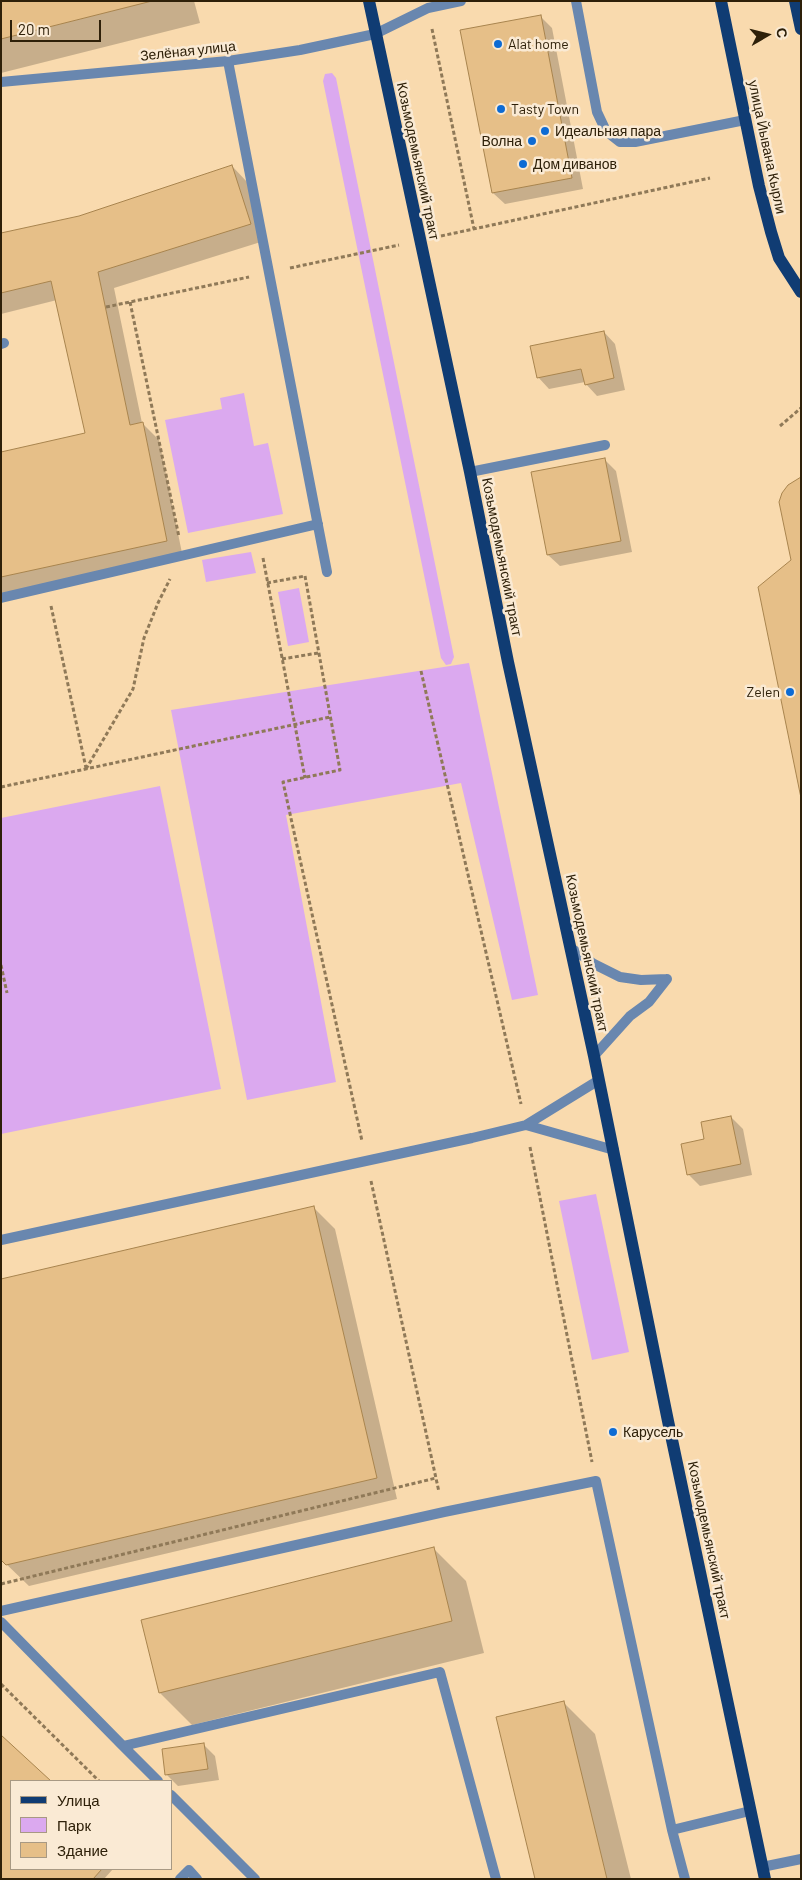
<!DOCTYPE html>
<meta charset="utf-8">
<style>
body{margin:0}
#map{position:relative;width:802px;height:1880px;overflow:hidden;background:#f9daae;font-family:Barlow,sans-serif}
canvas{display:block}
.frame{position:absolute;inset:0;border:2px solid #2e2009;pointer-events:none}
.legend{position:absolute;left:10px;top:1780px;width:162px;height:90px;box-sizing:border-box;background:#faead4;border:1px solid #a89983;margin:0;padding:6px 9px;list-style:none;font-size:15px;color:#2e2009}
.legend li{display:flex;align-items:center;gap:10px;height:25px}
.legend b{width:25px;border:1px solid #a89983}
.north{position:absolute;left:742px;top:10px;width:50px;height:50px;-webkit-text-stroke:4px #faead4;paint-order:stroke;rotate:82deg;font-size:14px;font-weight:700;line-height:20px;text-align:center;color:#2e2009}
.north::after{content:'';display:block;margin:auto;width:18px;height:22px;background:#2e2009;clip-path:polygon(50% 0,100% 100%,50% 72%,0 100%)}
.scale{position:absolute;left:10px;top:20px;width:91px;height:22px;box-sizing:border-box;border:2px solid #2e2009;border-top:0;padding-left:6px;font-size:15px;line-height:18px;white-space:nowrap;color:#2e2009;-webkit-text-stroke:4px #faead4;paint-order:stroke}
</style>
<div id="map">
<canvas width="802" height="1880"></canvas>
<div class="frame"></div>
<ul class="legend">
<li><b style="height:6px;background:#103c73"></b>Улица</li>
<li><b style="height:14px;background:#dba9ef"></b>Парк</li>
<li><b style="height:14px;background:#e6bf88"></b>Здание</li>
</ul>
<div class="north">С</div>
<div class="scale">20 m</div>
</div>
<script>
const ctx = document.querySelector('canvas').getContext('2d');
ctx.lineJoin = 'round';
function fillPath(path, color) { ctx.fillStyle = color; ctx.fill(path, 'evenodd'); }
const poly = rows => new Path2D(rows.map(r => 'M' + r).join(''));
function stroke(path, color, width, dash) { ctx.strokeStyle = color; ctx.lineWidth = width; ctx.lineCap = dash ? 'butt' : 'round'; ctx.setLineDash(dash || []); ctx.stroke(path); }
function label(font, color, halo, rows, align = 'center') {
  ctx.font = font + ' Barlow,sans-serif'; ctx.lineWidth = 5; ctx.setLineDash([]); ctx.textBaseline = 'middle'; ctx.strokeStyle = halo; ctx.fillStyle = color; for (const [text, x, y, turn = 0] of rows) {
    ctx.save(); ctx.translate(x, y); ctx.rotate((+turn || 0) * Math.PI / 180); ctx.textAlign = isNaN(turn) ? turn : align; if (halo) ctx.strokeText(text, 0, 0); ctx.fillText(text, 0, 0); ctx.restore();
  }
}
fillPath(poly([
 [332,73,336,78,454,657,451,664,446,665,441,658,323,81,325,74],
 [244,393,254,446,268,443,283,514,188,533,165,420,222,409,220,398],
 [251,552,256,573,206,582,202,560],
 [299,588,309,642,288,646,278,592],
 [469,663,538,995,512,1000,461,783,286,815,336,1082,247,1100,171,710],
 [160,786,221,1089,1,1134,1,818],
 [596,1194,629,1352,592,1360,559,1201]
]), '#dba9ef');
fillPath(poly([
 [1,1,194,1,200,23,1,73],
 [540,16,552,28,583,189,505,204,493,193],
 [232,166,248,183,267,240,114,288,142,423,159,440,183,558,1,597,1,453,87,434,57,300,1,314,1,234,79,217],
 [604,332,615,344,625,390,597,396,586,384,585,382,549,389,538,377],
 [604,459,616,471,632,552,560,566,548,555],
 [731,1117,743,1129,752,1175,700,1186,688,1174,706,1140],
 [314,1208,335,1229,397,1499,29,1586,1,1559],
 [433,1548,466,1581,484,1653,192,1725,160,1693],
 [563,1702,595,1734,631,1879,537,1879],
 [1,1737,49,1781,11,1781,11,1869,113,1869,104,1879,1,1879],
 [203,1744,215,1756,219,1780,178,1786,167,1775]
]), '#0003');
const building = poly([
 [1,1,152,1,1,39,1,1],
 [541,15,572,178,492,193,460,30,541,15],
 [232,165,251,224,98,272,130,425,143,422,167,541,1,577,1,452,85,433,51,281,1,293,1,233,79,216,232,165],
 [604,331,614,378,585,385,581,369,537,378,530,346,604,331],
 [605,458,621,541,547,555,531,472,605,458],
 [801,477,801,798,758,587,791,560,779,502,782,493,788,485,801,477],
 [731,1116,741,1164,687,1175,681,1144,704,1139,701,1122,731,1116],
 [314,1206,377,1478,6,1565,1,1560,1,1279,314,1206],
 [434,1547,452,1621,159,1693,141,1620,434,1547],
 [564,1701,607,1879,535,1879,496,1717,564,1701],
 [1,1735,51,1781,11,1781,11,1869,102,1869,93,1879,1,1879,1,1735],
 [204,1743,208,1769,165,1775,162,1749,204,1743]
]);
fillPath(building, '#e6bf88');
stroke(building, '#a8844e', 1);
stroke(poly([
 [432,29,474,229],
 [441,236,710,178],
 [290,268,399,245],
 [130,302,179,537],
 [106,307,249,277],
 [780,426,801,408],
 [263,558,305,778],
 [305,576,340,770,283,782,362,1141],
 [267,583,305,576],
 [51,606,86,768],
 [282,659,318,653],
 [421,671,521,1104],
 [86,769,133,689,144,638,158,603,170,579],
 [1,787,330,717],
 [1,965,7,993],
 [530,1147,592,1462],
 [371,1181,439,1492],
 [1,1584,436,1478],
 [1,1684,99,1781]
]), '#8f7958', 3, [4, 2.5]);
stroke(poly([
 [576,1,597,112,606,131,620,142,635,142,745,120],
 [375,34,428,8,461,1],
 [228,61,327,572],
 [1,344,4,343],
 [470,472,605,445],
 [1,598,318,524],
 [571,948,594,964,620,977,641,980,667,979],
 [594,1056,630,1016,649,1002,667,979],
 [526,1125,614,1150],
 [1,1240,472,1138,526,1125,599,1080],
 [1,1611,444,1512,596,1481,672,1830,685,1879],
 [1,1622,123,1746],
 [158,1781,123,1746,440,1672,496,1879],
 [171,1795,255,1879],
 [672,1830,750,1811],
 [762,1867,801,1859],
 [180,1879,189,1870,197,1879]
]), '#6987af', 10);
stroke(poly([
 [1,82,228,61,300,50,375,34]
]), '#6987af', 10);
stroke(poly([
 [369,1,470,472,508,662,594,1056,668,1421,765,1879],
 [721,1,759,186,771,232,779,258,801,292],
 [795,1,801,29]
]), '#103c73', 12);
for (const [x, y, r, color] of [
 [498,44,5,"#0d6bd4"],
 [501,109,5,"#0d6bd4"],
 [545,131,5,"#0d6bd4"],
 [532,141,5,"#0d6bd4"],
 [523,164,5,"#0d6bd4"],
 [790,692,5,"#0d6bd4"],
 [613,1432,5,"#0d6bd4"]
]) { const dot = new Path2D(); dot.arc(x, y, r, 0, 2 * Math.PI); ctx.fillStyle = color; ctx.fill(dot); stroke(dot, '#faead4', 2); }
label('14px', '#2e2009', '#faead4', [
 ["Alat home",508,44],
 ["Tasty Town",511,109],
 ["Идеальная пара",555,131],
 ["Волна",522,141,"right"],
 ["Дом диванов",533,164],
 ["Zelen",780,692,"right"],
 ["Карусель",623,1432]
], 'left');
label('14px', '#2e2009', '#faead4', [
 ["Зелёная улица",188,51,-6],
 ["улица Йывана Кырли",767,147,78],
 ["Козьмодемьянский тракт",418,161,78],
 ["Козьмодемьянский тракт",502,557,79],
 ["Козьмодемьянский тракт",587,953,78],
 ["Козьмодемьянский тракт",709,1540,78]
]);
</script>
